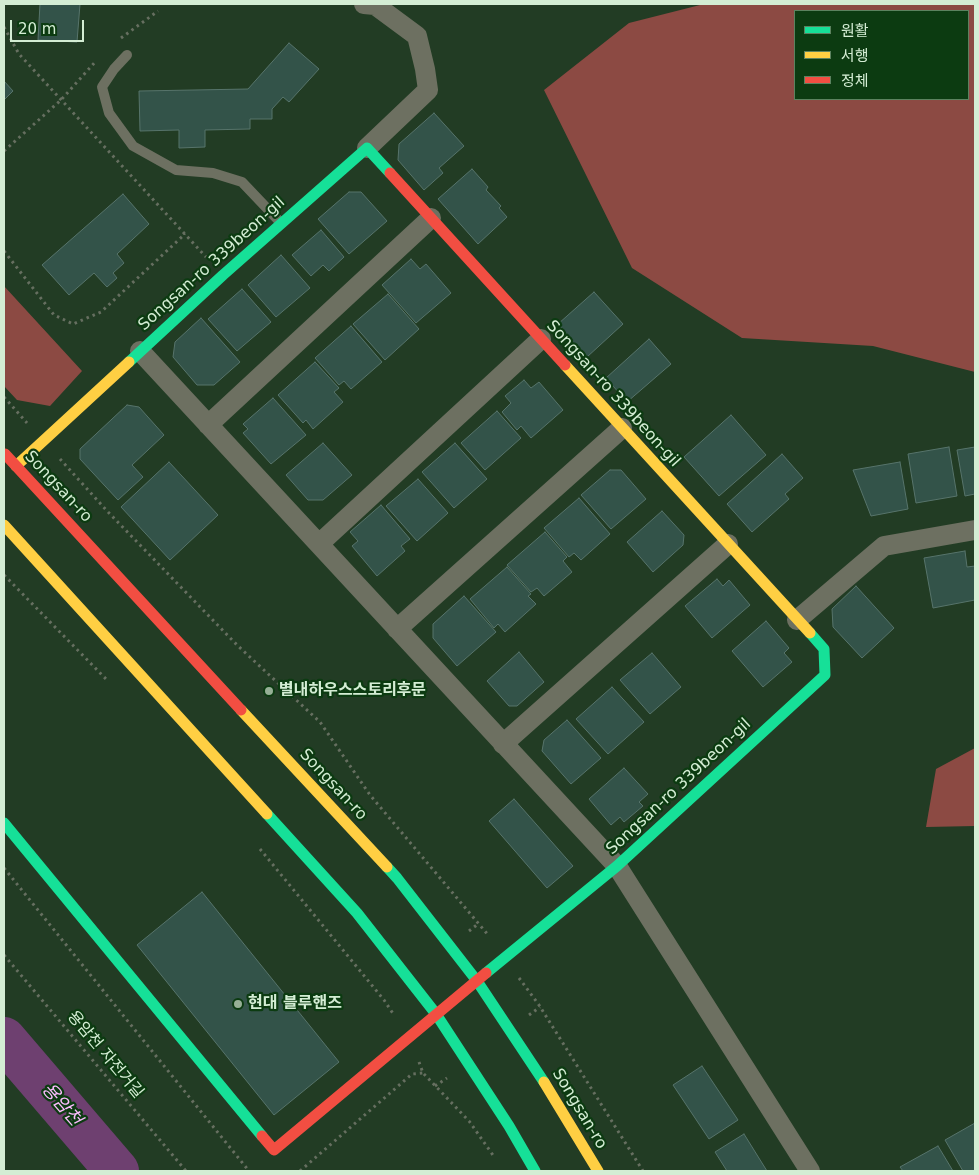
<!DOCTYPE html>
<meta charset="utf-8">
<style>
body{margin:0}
#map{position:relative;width:979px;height:1175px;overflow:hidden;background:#223c24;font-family:"DejaVu Sans","Noto Sans KR",sans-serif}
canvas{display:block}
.frame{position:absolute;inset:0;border:5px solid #d4edd4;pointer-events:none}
.legend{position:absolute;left:794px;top:10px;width:175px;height:90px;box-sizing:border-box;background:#0c3b11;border:1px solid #5c825f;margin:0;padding:6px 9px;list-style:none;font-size:15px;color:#d4edd4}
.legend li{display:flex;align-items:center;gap:10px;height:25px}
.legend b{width:25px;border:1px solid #5c825f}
.scale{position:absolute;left:10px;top:20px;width:74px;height:22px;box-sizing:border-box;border:2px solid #d4edd4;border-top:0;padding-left:6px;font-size:15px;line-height:18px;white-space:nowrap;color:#d4edd4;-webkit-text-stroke:4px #0c3b11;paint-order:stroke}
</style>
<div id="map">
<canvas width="979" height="1175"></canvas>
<div class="frame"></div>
<ul class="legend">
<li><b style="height:6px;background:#16e098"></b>원활</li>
<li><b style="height:6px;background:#ffcf43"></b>서행</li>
<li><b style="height:6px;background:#f24e42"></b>정체</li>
</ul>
<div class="scale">20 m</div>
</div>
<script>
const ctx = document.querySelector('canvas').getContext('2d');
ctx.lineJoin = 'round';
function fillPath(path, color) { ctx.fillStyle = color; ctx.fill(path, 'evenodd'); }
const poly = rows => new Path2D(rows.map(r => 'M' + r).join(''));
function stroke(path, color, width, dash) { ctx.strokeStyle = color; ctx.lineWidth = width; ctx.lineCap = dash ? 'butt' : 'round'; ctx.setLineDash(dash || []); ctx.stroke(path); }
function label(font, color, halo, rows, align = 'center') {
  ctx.font = font + ' "DejaVu Sans","Noto Sans KR",sans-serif'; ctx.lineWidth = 4.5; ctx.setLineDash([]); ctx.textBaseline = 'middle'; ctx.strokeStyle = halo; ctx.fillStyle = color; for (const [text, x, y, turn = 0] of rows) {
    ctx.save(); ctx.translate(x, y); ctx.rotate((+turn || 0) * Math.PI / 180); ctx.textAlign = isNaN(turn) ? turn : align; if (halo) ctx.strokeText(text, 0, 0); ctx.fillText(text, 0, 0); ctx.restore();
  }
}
fillPath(poly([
 [704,4,975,4,975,372,873,346,742,338,632,268,544,90,629,23],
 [795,11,968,11,968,99,795,99],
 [4,286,82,371,50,406,17,400,4,386],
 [975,748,975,826,926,827,936,769]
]), '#8c4a43');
stroke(poly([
 [4,1039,117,1171]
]), '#6e4070', 44);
const building = poly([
 [40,4,80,4,77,42,38,40,40,4],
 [289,43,319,69,289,102,283,97,272,109,272,119,250,119,250,129,205,130,205,147,179,148,179,130,140,131,139,91,248,89,289,43],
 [4,81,13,91,4,100,4,81],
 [434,113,464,146,439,168,443,173,424,190,398,160,399,144,434,113],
 [472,169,488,187,486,190,501,206,499,208,507,217,478,244,438,199,472,169],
 [349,192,361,192,387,221,349,254,318,219,349,192],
 [123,194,149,224,117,254,124,263,113,273,117,278,107,287,94,273,69,295,42,265,123,194],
 [321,230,344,257,329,271,323,265,311,276,292,255,321,230],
 [281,255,310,288,276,317,248,285,281,255],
 [411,259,420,269,426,264,451,293,416,323,382,285,411,259],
 [242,289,271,322,237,351,208,319,242,289],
 [594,292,623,324,587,357,579,349,576,351,561,335,565,332,558,324,594,292],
 [388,294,419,329,385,360,353,324,388,294],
 [201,318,240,362,214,385,197,385,173,357,175,342,201,318],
 [351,326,382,362,351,389,344,381,339,385,315,358,351,326],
 [649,339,671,364,627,402,606,378,649,339],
 [315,362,339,388,334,392,343,402,313,429,306,420,303,423,278,395,315,362],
 [524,380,531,388,539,382,563,410,531,438,521,426,517,430,502,412,511,403,505,396,524,380],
 [273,398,306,435,271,464,243,433,248,429,243,424,273,398],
 [127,405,139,407,164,435,132,465,143,477,118,500,80,459,80,449,127,405],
 [497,411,521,438,485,470,461,443,497,411],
 [731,415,766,455,719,496,684,457,731,415],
 [323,443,352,475,323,500,308,500,286,475,323,443],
 [455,443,487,479,454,508,422,472,455,443],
 [949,447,957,496,916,503,908,454,949,447],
 [975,447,975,494,965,496,957,450,975,447],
 [782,454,803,478,785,494,789,499,752,532,727,504,782,454],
 [169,462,218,515,170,560,121,507,169,462],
 [900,462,908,509,871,516,853,470,900,462],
 [610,470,621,470,646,499,611,529,581,495,610,470],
 [418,479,448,513,417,541,386,506,418,479],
 [579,498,610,534,581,560,574,553,569,557,544,528,579,498],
 [381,505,410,539,401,546,405,551,377,576,352,546,358,541,350,532,381,505],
 [662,511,684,535,683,545,653,572,627,542,662,511],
 [545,532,567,557,563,561,572,572,544,596,537,588,531,592,507,565,545,532],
 [965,551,967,567,975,566,975,600,933,608,924,558,965,551],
 [507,567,531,594,528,596,536,604,505,632,498,624,494,628,470,599,507,567],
 [717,579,723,586,729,580,750,605,712,638,685,606,717,579],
 [856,586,894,628,862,658,833,627,832,609,856,586],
 [464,596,496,632,457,666,433,638,433,624,464,596],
 [766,621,789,648,784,653,792,662,763,687,732,651,766,621],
 [519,652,544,682,517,706,509,706,487,681,519,652],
 [652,653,681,687,650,714,620,680,652,653],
 [612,687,644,722,608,754,576,719,612,687],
 [567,720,601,758,571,784,542,751,544,740,567,720],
 [624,768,648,794,639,802,643,806,624,822,620,817,611,825,589,799,624,768],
 [514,799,573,866,547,888,489,821,514,799],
 [202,892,339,1062,274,1115,137,945,202,892],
 [702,1066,738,1120,709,1139,673,1085,702,1066],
 [975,1123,975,1171,963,1171,945,1140,975,1123],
 [744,1134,767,1171,727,1171,715,1152,744,1134],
 [938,1146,953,1171,903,1171,900,1167,938,1146]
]);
fillPath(building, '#335349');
stroke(building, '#57746b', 1);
stroke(poly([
 [4,27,19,54,206,257],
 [121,38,158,11],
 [4,151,61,100,96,61],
 [4,251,54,315,73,324,101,312,185,234],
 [4,397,27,423],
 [60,459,108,512,238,646,320,722,370,795,489,936],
 [4,575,107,680],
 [260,849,384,1000,394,1015],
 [4,868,249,1171],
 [469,931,478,924],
 [4,955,186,1171],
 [519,978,539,1005,643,1171],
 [529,1015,540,1007],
 [419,1062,423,1073,469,1121,495,1158],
 [435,1086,447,1078],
 [300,1171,412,1074,423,1073]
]), '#666f60', 3, [2.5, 4]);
stroke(poly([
 [127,55,114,69,102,87,109,113,133,146,176,170,213,173,242,182,280,222]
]), '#6d7061', 10);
stroke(poly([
 [364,4,375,5,417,36,425,69,428,90,367,148],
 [140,351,617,866,810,1171],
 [208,425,431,218],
 [319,544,541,339],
 [797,620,884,546,975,530],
 [397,629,622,428],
 [503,744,728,544]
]), '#6d7061', 20);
stroke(poly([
 [129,362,223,275,367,148,390,173],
 [267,814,357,913,436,1014,509,1126,535,1171],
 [4,823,262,1136],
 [387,867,397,878,477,981,544,1082],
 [486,973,617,866,825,675,824,649,810,633]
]), '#16e098', 11);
stroke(poly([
 [565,365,810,633],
 [16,466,129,362],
 [4,525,267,814],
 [241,710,387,867],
 [544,1082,598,1171]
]), '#ffcf43', 11);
stroke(poly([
 [390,173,565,365],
 [5,454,241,710],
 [262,1136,274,1150,486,973]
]), '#f24e42', 11);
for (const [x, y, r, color] of [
 [269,691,5,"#96af96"],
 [238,1004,5,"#96af96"]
]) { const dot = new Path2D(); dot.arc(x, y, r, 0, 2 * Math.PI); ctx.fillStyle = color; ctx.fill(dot); stroke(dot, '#0c3b11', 2); }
label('16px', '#d4edd4', '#0c3b11', [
 ["Songsan-ro 339beon-gil",212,264,-42],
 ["Songsan-ro 339beon-gil",613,394,48],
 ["Songsan-ro",58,487,47],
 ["Songsan-ro",333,785,47],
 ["Songsan-ro 339beon-gil",679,787,-43],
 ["용암천 자전거길",105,1055,50],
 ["Songsan-ro",579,1109,59]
]);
label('bold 16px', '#d4edd4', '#0c3b11', [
 ["별내하우스스토리후문",279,691],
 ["현대 블루핸즈",248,1004]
], 'left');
label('italic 18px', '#fabcfd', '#0c3b11', [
 ["용암천",61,1105,49]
]);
</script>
